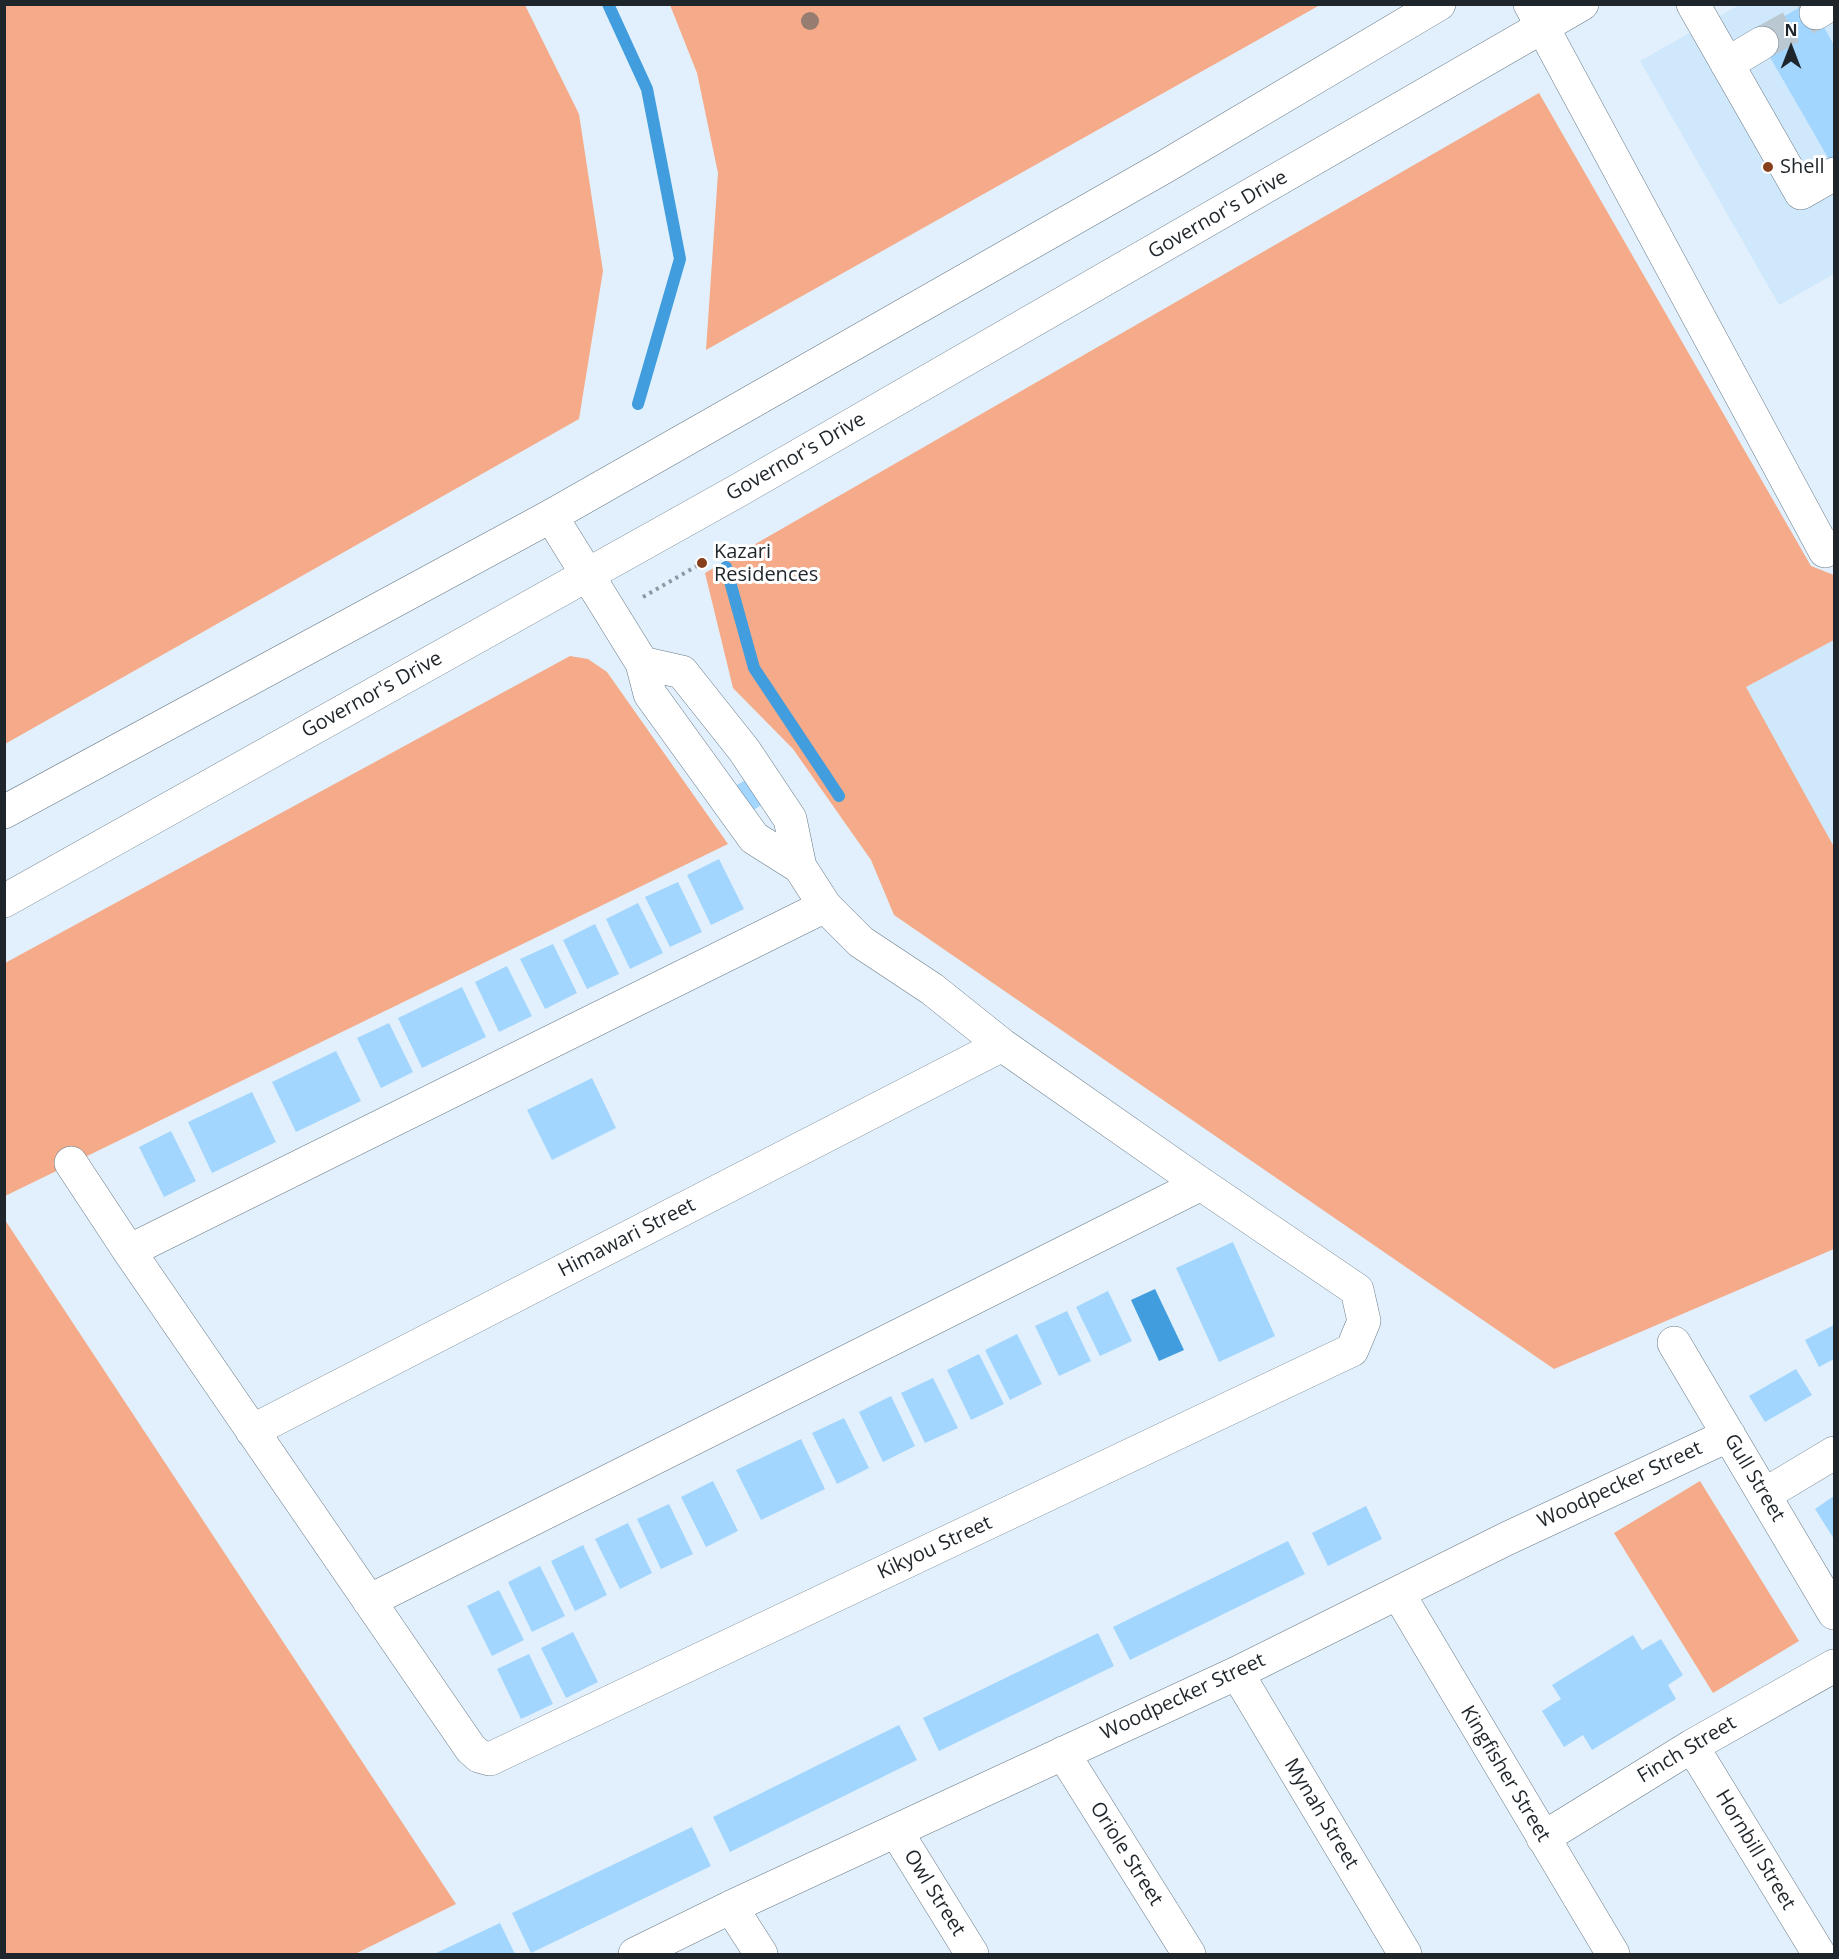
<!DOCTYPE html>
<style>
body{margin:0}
#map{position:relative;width:1839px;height:1959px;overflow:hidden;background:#e1f0fc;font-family:"Open Sans",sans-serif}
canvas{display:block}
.frame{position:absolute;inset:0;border:6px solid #1f262b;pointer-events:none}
.north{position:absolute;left:1761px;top:18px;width:60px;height:60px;-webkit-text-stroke:4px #fff;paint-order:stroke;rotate:0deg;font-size:16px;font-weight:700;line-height:24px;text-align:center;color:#1f262b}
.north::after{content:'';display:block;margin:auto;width:21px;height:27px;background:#1f262b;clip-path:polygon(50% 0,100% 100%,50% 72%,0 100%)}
</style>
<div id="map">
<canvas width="1839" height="1959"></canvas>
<div class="frame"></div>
<div class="north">N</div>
</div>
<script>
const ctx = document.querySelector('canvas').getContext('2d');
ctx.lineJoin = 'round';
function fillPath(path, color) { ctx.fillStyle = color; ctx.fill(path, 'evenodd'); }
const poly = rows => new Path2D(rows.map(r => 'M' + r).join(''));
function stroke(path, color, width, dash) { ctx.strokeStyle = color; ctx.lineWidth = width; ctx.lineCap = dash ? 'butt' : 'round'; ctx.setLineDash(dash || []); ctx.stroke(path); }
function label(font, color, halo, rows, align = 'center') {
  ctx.font = font + ' "Open Sans",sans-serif'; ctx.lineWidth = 6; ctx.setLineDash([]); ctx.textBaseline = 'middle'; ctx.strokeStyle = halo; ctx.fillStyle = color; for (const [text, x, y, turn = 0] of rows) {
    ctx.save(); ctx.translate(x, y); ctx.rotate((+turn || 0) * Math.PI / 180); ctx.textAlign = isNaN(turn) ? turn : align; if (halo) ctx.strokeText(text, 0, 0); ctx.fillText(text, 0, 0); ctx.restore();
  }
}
fillPath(poly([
 [1739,5,1834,5,1834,274,1779,305,1640,61],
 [1834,640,1834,847,1745,687]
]), '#cfe8fc');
fillPath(poly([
 [5,4,525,5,579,114,603,271,579,419,5,744],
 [670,5,1320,5,706,350,718,173,697,73],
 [1539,93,1811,566,1834,575,1834,640,1746,687,1834,847,1834,1249,1554,1369,894,915,871,860,793,749,733,688,705,573],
 [570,656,588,659,607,672,728,844,5,1196,5,963],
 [4,1220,5,1220,456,1904,355,1954,5,1954],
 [1700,1481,1799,1641,1713,1693,1614,1533]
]), '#f5ab89');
fillPath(poly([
 [1155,1289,1184,1350,1159,1361,1131,1300]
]), '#419ddd');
stroke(poly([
 [608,4,647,89,680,259,638,404],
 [726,567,754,668,839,796]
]), '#419ddd', 12);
fillPath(poly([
 [1805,4,1811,4,1834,45,1834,168,1756,33],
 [751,777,766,802,752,811,737,785],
 [719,859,744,909,711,925,687,875],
 [678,882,702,932,670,947,645,897],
 [638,903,663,953,630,969,606,919],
 [595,924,619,974,587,989,563,940],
 [553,944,577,993,545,1009,520,959],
 [507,966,532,1016,499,1032,475,982],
 [462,987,486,1037,422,1068,398,1018],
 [389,1023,413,1072,381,1088,357,1038],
 [336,1051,361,1101,296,1132,272,1082],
 [592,1078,616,1128,552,1160,527,1110],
 [252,1092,276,1142,212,1173,188,1122],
 [171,1131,196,1181,164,1197,139,1147],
 [1233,1242,1275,1336,1219,1362,1176,1268],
 [1108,1291,1132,1341,1100,1356,1076,1307],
 [1067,1311,1091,1361,1059,1376,1035,1326],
 [1834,1325,1834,1359,1819,1367,1805,1340],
 [1017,1334,1042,1384,1010,1400,985,1350],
 [979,1354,1004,1404,971,1420,947,1370],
 [1796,1369,1812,1395,1765,1422,1749,1396],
 [933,1378,958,1428,925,1443,901,1393],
 [891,1396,915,1446,883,1462,859,1412],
 [844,1418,869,1468,837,1484,812,1433],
 [801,1439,825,1489,761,1520,736,1470],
 [713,1481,738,1531,706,1547,681,1497],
 [1834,1496,1834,1539,1815,1509],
 [669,1504,693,1554,661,1569,637,1519],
 [1366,1506,1382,1539,1328,1566,1312,1533],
 [628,1523,652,1573,620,1589,595,1539],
 [1288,1541,1305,1574,1130,1660,1113,1627],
 [583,1545,607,1595,575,1611,551,1561],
 [540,1566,565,1616,532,1632,508,1582],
 [499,1590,524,1640,492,1656,467,1606],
 [573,1632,598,1682,566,1698,541,1648],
 [1098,1633,1114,1666,939,1751,923,1718],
 [1633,1635,1642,1650,1661,1639,1683,1675,1668,1685,1676,1699,1592,1750,1583,1735,1564,1747,1542,1711,1561,1699,1552,1685],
 [529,1654,553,1704,521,1719,497,1669],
 [899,1725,917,1760,730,1852,713,1817],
 [692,1827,711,1866,531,1953,512,1913],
 [500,1923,515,1954,434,1954]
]), '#a3d6fe');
stroke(poly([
 [1762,43,1816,13]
]), '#bac8d2', 33, [33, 16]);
const minor = poly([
 [1530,4,1825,551,1834,546],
 [1693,4,1801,193,1834,174],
 [1816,13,1831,4],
 [1727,64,1762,43],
 [551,516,642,663,650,694,754,838,800,867],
 [71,1163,129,1251,471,1749,479,1756,490,1759,1352,1350,1364,1321,1357,1290,1201,1184,1002,1045,932,989,861,942,825,906,800,867,790,819,744,750,682,672,642,663],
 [129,1251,825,906],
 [1674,1343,1834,1613],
 [252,1431,1002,1045],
 [1764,1495,1834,1453],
 [1398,1593,1613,1954],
 [369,1601,1201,1184],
 [1237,1673,1405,1954],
 [1692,1746,1819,1954],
 [1063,1753,1189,1954],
 [896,1831,972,1954],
 [1543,1838,1692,1746,1834,1666],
 [731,1907,761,1954],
 [635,1954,731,1907,1237,1673,1506,1539,1729,1435]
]);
const major = poly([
 [4,812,551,516,1166,166,1439,4],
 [4,901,739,490,1582,4]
]);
stroke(minor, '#687986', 34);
stroke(major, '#687986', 34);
stroke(poly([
 [643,597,702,563]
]), '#8d99a2', 4, [3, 4.5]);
stroke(minor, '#fff', 33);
stroke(major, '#fff', 33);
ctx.fillStyle = '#967d71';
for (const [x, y] of [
 [810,21]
]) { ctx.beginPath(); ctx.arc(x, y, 9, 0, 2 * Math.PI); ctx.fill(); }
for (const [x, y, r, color] of [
 [1768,167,6,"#86401c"],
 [702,563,6,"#86401c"]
]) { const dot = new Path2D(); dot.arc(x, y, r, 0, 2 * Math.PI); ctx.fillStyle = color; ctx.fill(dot); stroke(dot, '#fff', 2); }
label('20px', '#1f262b', '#fff', [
 ["Shell",1780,167],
 ["Kazari",714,552],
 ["Residences",714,575]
], 'left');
label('20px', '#1f262b', '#fff', [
 ["Governor's Drive",1218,215,-30],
 ["Governor's Drive",796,457,-30],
 ["Governor's Drive",372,695,-29],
 ["Himawari Street",627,1238,-27],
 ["Gull Street",1754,1478,59],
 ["Woodpecker Street",1620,1485,-25],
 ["Kikyou Street",935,1548,-25],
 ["Woodpecker Street",1183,1697,-25],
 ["Finch Street",1687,1750,-31],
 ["Kingfisher Street",1505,1774,59],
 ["Mynah Street",1321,1814,59],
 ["Hornbill Street",1755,1850,59],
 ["Oriole Street",1126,1854,58],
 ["Owl Street",934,1893,58]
]);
</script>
